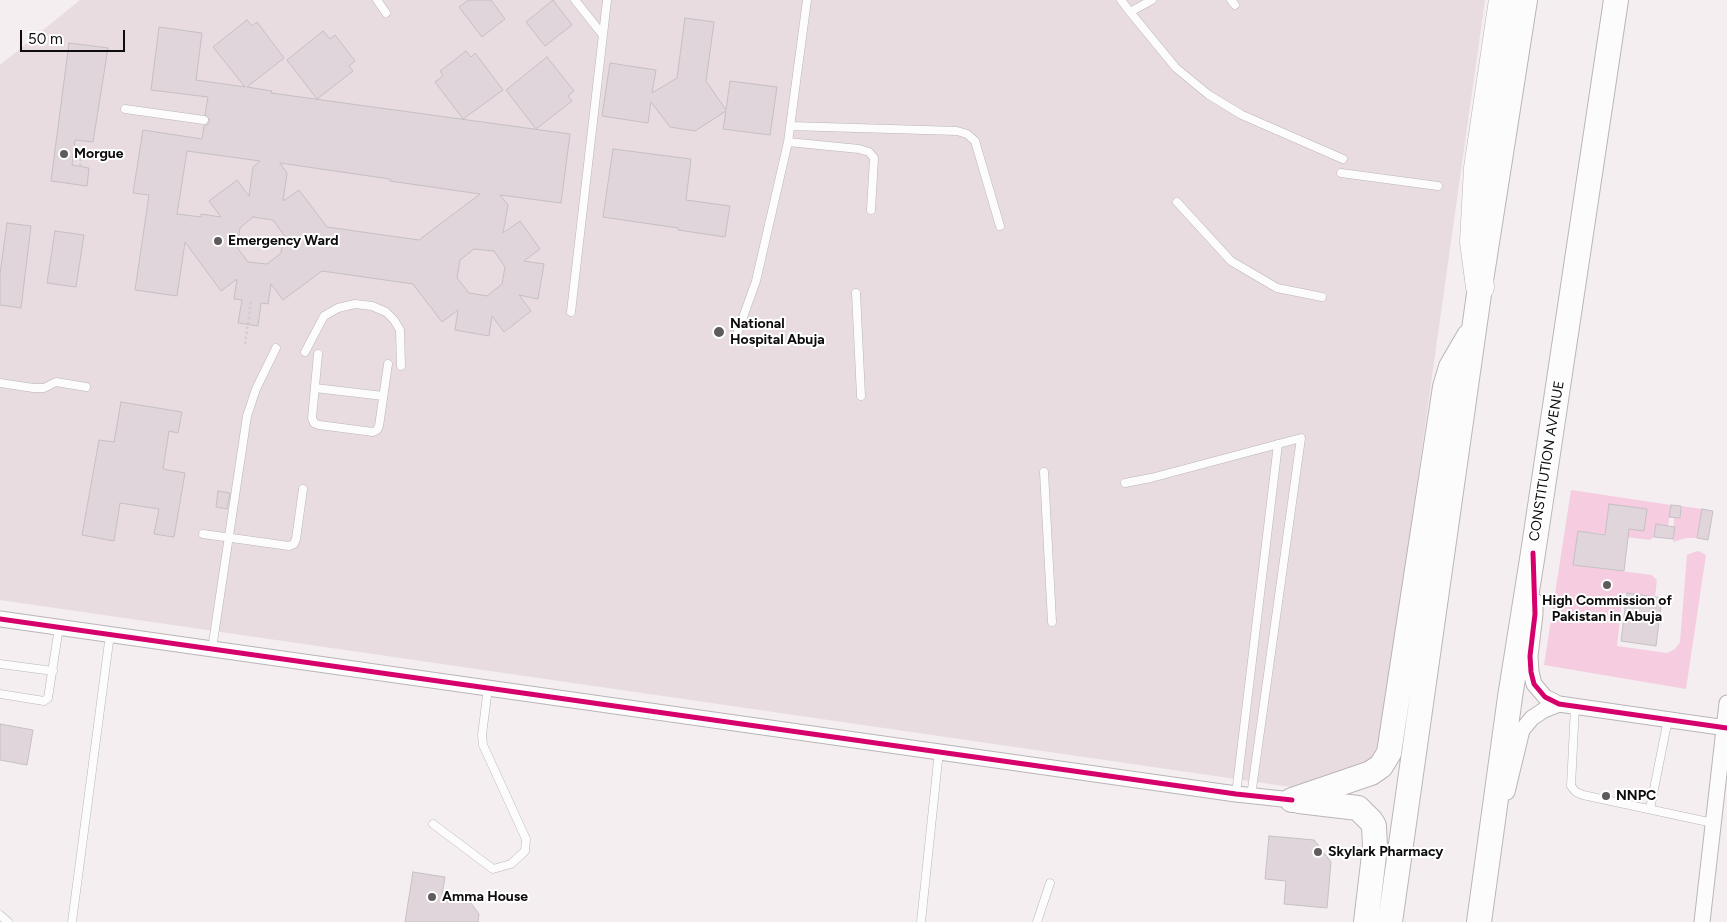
<!DOCTYPE html>
<style>
body{margin:0}
#map{position:relative;width:1727px;height:922px;overflow:hidden;background:#f4eef1;font-family:Figtree,sans-serif}
canvas{display:block}
.scale{position:absolute;left:20px;top:30px;width:105px;height:22px;box-sizing:border-box;border:2px solid #0f0c0d;border-top:0;padding-left:6px;font-size:15px;line-height:18px;white-space:nowrap;color:#0f0c0d;-webkit-text-stroke:4px #fff;paint-order:stroke}
</style>
<div id="map">
<canvas width="1727" height="922"></canvas>
<div class="scale">50 m</div>
</div>
<script>
const ctx = document.querySelector('canvas').getContext('2d');
ctx.lineJoin = 'round';
function fillPath(path, color) { ctx.fillStyle = color; ctx.fill(path, 'evenodd'); }
const poly = rows => new Path2D(rows.map(r => 'M' + r).join(''));
function stroke(path, color, width, dash) { ctx.strokeStyle = color; ctx.lineWidth = width; ctx.lineCap = dash ? 'butt' : 'round'; ctx.setLineDash(dash || []); ctx.stroke(path); }
function label(font, color, halo, rows, align = 'center') {
  ctx.font = font + ' Figtree,sans-serif'; ctx.lineWidth = 4; ctx.setLineDash([]); ctx.textBaseline = 'middle'; ctx.strokeStyle = halo; ctx.fillStyle = color; for (const [text, x, y, turn = 0] of rows) {
    ctx.save(); ctx.translate(x, y); ctx.rotate((+turn || 0) * Math.PI / 180); ctx.textAlign = isNaN(turn) ? turn : align; if (halo) ctx.strokeText(text, 0, 0); ctx.fillText(text, 0, 0); ctx.restore();
  }
}
fillPath(poly([
 [80,0,1485,0,1378,760,1291,787,0,600,0,65]
]), '#e8dce1');
fillPath(poly([
 [1571,490,1671,505,1668,526,1656,525,1654,537,1650,540,1578,531,1574,565,1652,575,1657,580,1655,597,1623,593,1617,646,1667,653,1675,649,1680,642,1687,555,1694,552,1699,551,1706,555,1686,689,1544,665],
 [1681,506,1702,509,1697,538,1686,538,1673,542,1674,518,1680,518]
]), '#f5cce0');
const building = poly([
 [468,0,491,0,505,19,482,37,459,7,468,0],
 [553,0,572,25,545,46,526,22,553,0],
 [685,18,714,22,706,81,726,110,730,81,777,87,770,135,723,129,726,111,695,131,670,127,651,102,648,123,602,116,610,63,656,70,652,93,677,78,685,18],
 [247,20,252,26,257,22,284,58,247,87,272,91,271,93,570,134,561,203,500,195,508,205,503,233,520,221,540,249,524,261,544,264,538,299,519,295,531,311,504,332,492,316,489,336,455,330,458,310,442,322,413,284,322,271,283,300,271,284,268,304,261,303,258,326,238,323,242,300,234,299,237,279,221,291,185,242,177,296,135,290,149,195,133,193,143,130,202,139,204,126,208,124,210,120,205,115,208,97,151,90,159,27,202,33,196,80,245,87,213,47,247,20],
 [187,151,260,161,253,167,249,196,237,180,209,201,221,217,201,214,201,217,177,214,187,151],
 [280,163,390,179,390,181,480,194,419,240,327,227,299,190,283,201,287,173,280,163],
 [253,217,273,220,284,235,281,253,267,264,248,262,237,247,240,228,253,217],
 [474,249,494,251,505,267,502,284,487,296,469,293,457,278,460,260,474,249],
 [323,31,330,39,335,35,355,61,349,66,353,71,317,99,287,60,323,31],
 [69,43,108,48,93,142,75,140,72,165,89,168,87,186,51,181,69,43],
 [466,51,471,57,475,53,503,90,463,119,435,82,443,76,440,71,466,51],
 [547,57,574,91,568,96,572,101,536,129,506,90,547,57],
 [613,149,691,159,686,200,730,206,725,237,678,230,678,228,603,217,613,149],
 [7,223,31,226,21,308,0,305,0,274,7,223],
 [55,231,84,235,76,287,47,283,55,231],
 [121,402,182,412,178,433,169,431,163,469,185,473,174,537,154,534,159,509,120,503,114,541,82,535,99,440,114,442,121,402],
 [218,491,230,493,227,509,216,507,218,491],
 [1609,504,1647,509,1644,531,1629,529,1624,571,1573,565,1578,531,1605,535,1609,504],
 [1671,505,1681,506,1680,518,1669,517,1671,505],
 [1702,509,1713,511,1708,540,1697,538,1702,509],
 [1656,524,1675,527,1673,539,1654,537,1656,524],
 [1627,593,1662,598,1656,646,1621,641,1627,593],
 [0,724,33,730,27,765,0,760,0,724],
 [1269,836,1314,840,1331,862,1327,908,1284,904,1286,881,1265,879,1269,836],
 [413,872,445,877,442,895,468,899,479,914,478,922,405,922,413,872]
]);
fillPath(building, '#e0d5db');
stroke(building, '#c5c0c3', 1);
const lane = poly([
 [377,0,386,13],
 [575,0,602,34],
 [1121,0,1130,12,1176,68,1209,95,1242,115,1343,159],
 [1231,0,1235,5],
 [1130,12,1152,0],
 [125,109,204,120],
 [790,126,957,131,967,134,975,141,1000,226],
 [788,142,859,149,869,152,874,158,871,210],
 [1341,173,1438,186],
 [1177,202,1231,261,1277,288,1322,297],
 [856,293,861,396],
 [571,312,607,0],
 [737,334,756,281,788,142,807,0],
 [305,352,324,316,338,308,355,304,372,306,386,312,394,320,400,330,401,366],
 [318,354,312,418,314,423,319,425,373,432,377,430,379,426,388,364],
 [0,383,33,388,44,388,56,382,86,387],
 [315,388,383,396],
 [1044,472,1052,622],
 [1125,483,1151,478,1301,438,1251,796],
 [203,534,289,546,294,544,296,539,303,489],
 [212,649,247,416,256,389,276,348],
 [0,664,53,671],
 [0,694,44,701,48,698,59,627],
 [1575,706,1571,786,1576,792,1583,795,1713,823],
 [1236,794,1278,444],
 [1650,809,1668,719],
 [433,824,493,869,511,864,525,851,526,839,483,745,482,735,488,688],
 [0,915,8,922],
 [72,922,110,634],
 [921,922,939,751],
 [1037,922,1050,883]
]);
const street = poly([
 [1535,601,1535,614,1530,656,1531,672,1534,684,1545,697,1559,704,1727,728],
 [0,619,1236,794,1292,800],
 [1507,792,1522,730,1532,718,1544,710,1559,704],
 [1702,922,1727,703]
]);
const primary = poly([
 [1292,800,1371,773,1381,766,1389,753,1445,387,1451,367,1469,336],
 [1299,801,1358,808,1371,821,1374,826,1375,847,1366,922],
 [1390,922,1480,287,1525,0],
 [1479,922,1510,697,1533,553,1616,0]
]);
const highway = poly([
 [1480,287,1474,242,1478,168,1503,0]
]);
stroke(lane, '#bab5b7', 9);
stroke(street, '#bab5b7', 17);
stroke(primary, '#bab5b7', 26);
stroke(highway, '#bab5b7', 29);
stroke(poly([
 [80,166,82,153,118,157],
 [245,344,251,301]
]), '#d0cece', 2.5, [2.5, 2.5]);
stroke(lane, '#fdfcfd', 8);
stroke(street, '#fdfcfd', 15);
stroke(primary, '#fdfcfd', 24);
stroke(highway, '#fdfcfd', 28);
stroke(poly([
 [1533,553,1535,614,1530,656,1531,672,1534,684,1545,697,1559,704,1727,728],
 [0,619,1236,794,1292,800]
]), '#d6006c', 5);
for (const [x, y, r, color] of [
 [64,154,5,"#5f5b5d"],
 [218,241,5,"#5f5b5d"],
 [719,332,6,"#5f5b5d"],
 [1607,585,5,"#5f5b5d"],
 [1606,796,5,"#5f5b5d"],
 [1318,852,5,"#5f5b5d"],
 [432,897,5,"#5f5b5d"]
]) { const dot = new Path2D(); dot.arc(x, y, r, 0, 2 * Math.PI); ctx.fillStyle = color; ctx.fill(dot); stroke(dot, '#fff', 2); }
label('bold 14px', '#0f0c0d', '#fff', [
 ["Morgue",74,154],
 ["Emergency Ward",228,241],
 ["National",730,324],
 ["Hospital Abuja",730,340],
 ["High Commission of",1607,601,"center"],
 ["Pakistan in Abuja",1607,617,"center"],
 ["NNPC",1616,796],
 ["Skylark Pharmacy",1328,852],
 ["Amma House",442,897]
], 'left');
label('14px', '#0f0c0d', '#fff', [
 ["CONSTITUTION AVENUE",1547,461,-81]
]);
</script>
